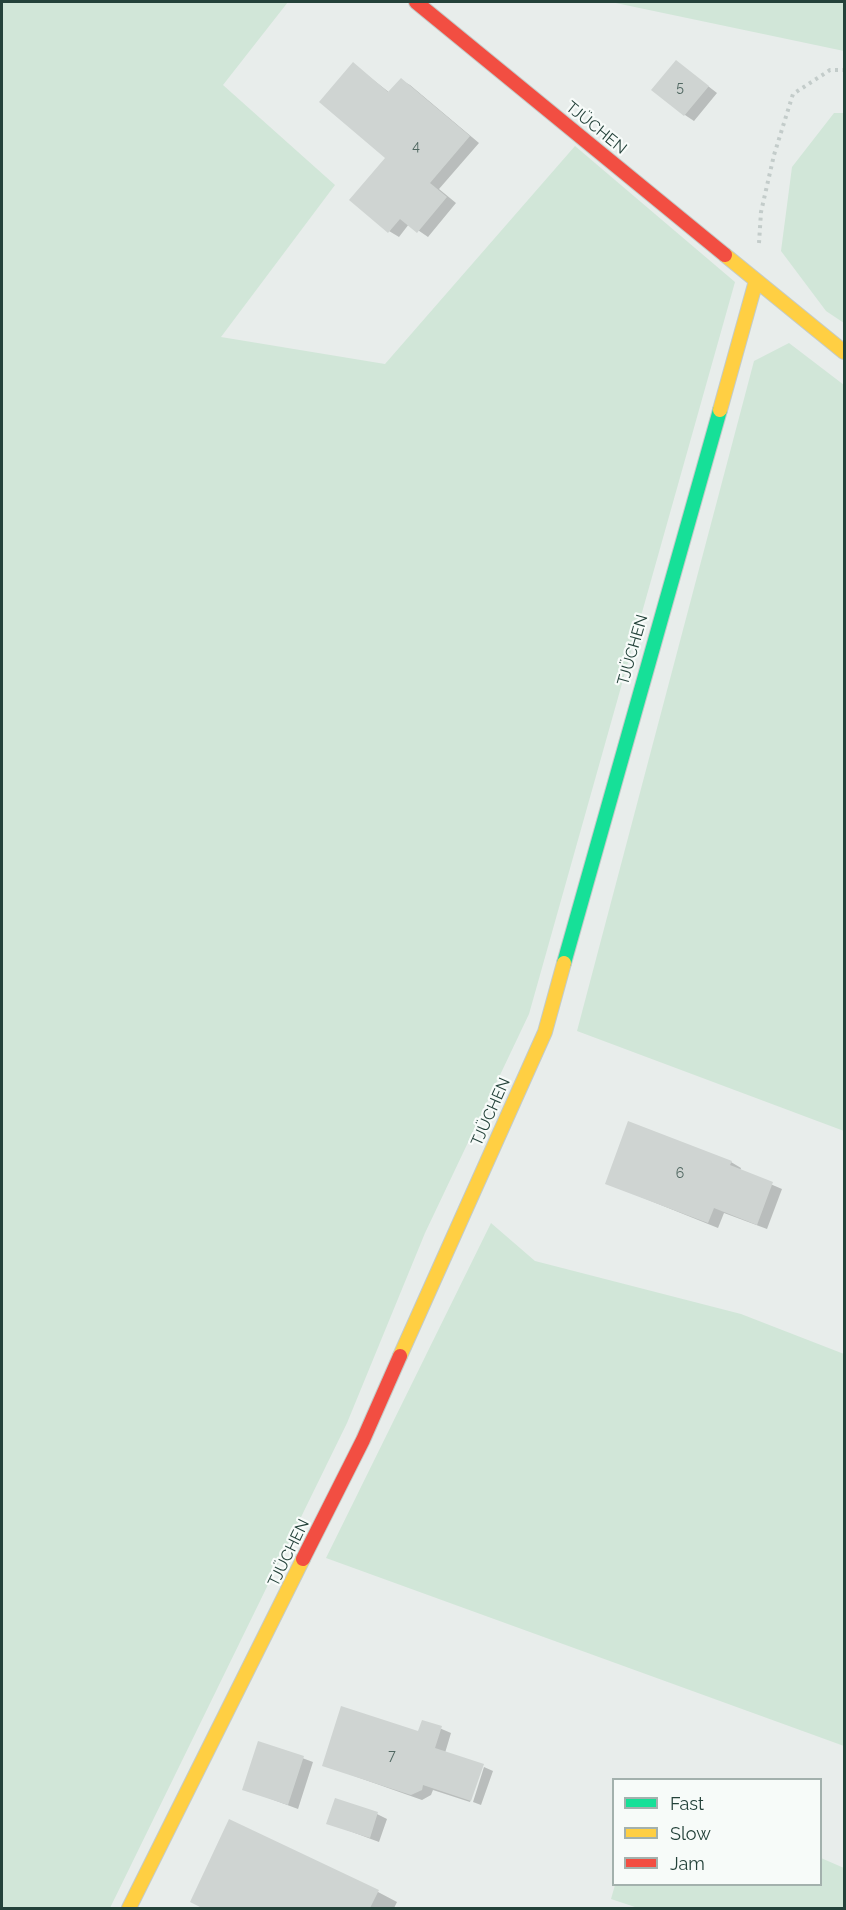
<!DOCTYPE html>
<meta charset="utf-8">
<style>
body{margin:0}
#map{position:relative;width:846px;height:1910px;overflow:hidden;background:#e8edeb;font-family:Raleway,sans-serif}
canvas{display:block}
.frame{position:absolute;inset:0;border:3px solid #24423a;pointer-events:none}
.legend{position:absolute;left:612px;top:1778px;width:210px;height:108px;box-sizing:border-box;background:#f7fbf9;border:2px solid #a3b1ad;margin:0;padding:8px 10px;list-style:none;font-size:18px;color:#24423a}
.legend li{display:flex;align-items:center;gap:12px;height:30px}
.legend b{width:30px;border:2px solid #a3b1ad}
</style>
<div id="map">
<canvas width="846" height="1910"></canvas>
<div class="frame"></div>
<ul class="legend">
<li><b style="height:8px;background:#16e098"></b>Fast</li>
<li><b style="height:8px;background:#ffcf43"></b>Slow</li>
<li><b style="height:8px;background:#f24e42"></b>Jam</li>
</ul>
</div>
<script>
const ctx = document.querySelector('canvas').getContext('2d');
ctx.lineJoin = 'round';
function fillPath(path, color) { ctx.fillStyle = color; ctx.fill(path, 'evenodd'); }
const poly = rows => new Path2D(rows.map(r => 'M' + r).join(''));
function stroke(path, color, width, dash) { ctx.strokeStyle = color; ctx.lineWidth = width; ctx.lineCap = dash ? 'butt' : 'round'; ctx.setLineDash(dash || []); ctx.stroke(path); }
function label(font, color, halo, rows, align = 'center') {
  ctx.font = font + ' Raleway,sans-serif'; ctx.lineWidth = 4.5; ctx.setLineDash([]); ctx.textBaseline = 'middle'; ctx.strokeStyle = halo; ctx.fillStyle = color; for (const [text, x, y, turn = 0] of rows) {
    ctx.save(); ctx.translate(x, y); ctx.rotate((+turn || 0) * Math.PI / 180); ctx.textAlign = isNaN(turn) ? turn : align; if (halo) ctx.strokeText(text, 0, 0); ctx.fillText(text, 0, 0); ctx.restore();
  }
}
fillPath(poly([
 [2,2,288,2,223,85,335,185,221,337,385,364,575,146,735,282,529,1014,425,1233,347,1423,110,1908,2,1908],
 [611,2,844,2,844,51,787,39],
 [834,113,844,113,844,323,826,311,781,251,792,167],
 [789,343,844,385,844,1131,577,1031,754,361],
 [491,1223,535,1261,741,1314,844,1354,844,1746,326,1558],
 [821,1858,844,1868,844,1908,638,1908,611,1899,615,1885,820,1884]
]), '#d1e6d8');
fillPath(poly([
 [677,62,717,93,694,121,685,115],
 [353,64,390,93,401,80,410,85,479,143,439,189,456,203,428,237,409,224,399,237,389,231,387,158],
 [731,1162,741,1168,740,1171,782,1189,767,1229,724,1213,718,1228,606,1183],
 [423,1721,451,1733,445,1753,482,1765,470,1802,433,1790,431,1795,422,1800,323,1765,419,1733],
 [259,1742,313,1762,298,1809,244,1789],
 [484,1767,493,1771,481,1805,473,1802],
 [377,1814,387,1819,379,1842,328,1823],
 [230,1821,378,1892,397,1902,394,1908,203,1908,192,1902]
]), '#0003');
fillPath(poly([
 [676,60,709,86,684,116,651,90],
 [353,62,388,92,401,78,470,136,430,183,447,197,417,233,400,219,388,233,349,200,385,158,319,102],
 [628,1121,732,1161,730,1165,773,1182,757,1225,714,1208,708,1223,605,1184],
 [341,1706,418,1731,422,1720,442,1726,435,1748,484,1764,471,1801,423,1785,422,1790,411,1795,322,1766],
 [258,1741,304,1756,288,1805,242,1790],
 [335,1798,378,1812,370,1838,326,1824],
 [229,1819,379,1890,370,1908,202,1908,190,1902]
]), '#cfd4d2');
const fast = poly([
 [564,963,720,410]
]);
const slow = poly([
 [725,255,844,352],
 [720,410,756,281],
 [400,1356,545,1032,564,963],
 [129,1908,303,1559]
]);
const jam = poly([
 [416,2,725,255],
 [303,1559,363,1440,400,1356]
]);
stroke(fast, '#c3cbc8', 16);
stroke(slow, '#c3cbc8', 16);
stroke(jam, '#c3cbc8', 16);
stroke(poly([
 [759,243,761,212,774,155,793,94,830,70,844,70]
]), '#c3ccca', 4, [3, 4.5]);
stroke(fast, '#16e098', 14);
stroke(slow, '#ffcf43', 14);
stroke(jam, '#f24e42', 14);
label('14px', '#506761', null, [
 ["5",680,88],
 ["4",416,147],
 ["6",680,1174],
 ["7",392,1756]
]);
label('16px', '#24423a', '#f7fbf9', [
 ["TJÜCHEN",596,128,39],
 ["TJÜCHEN",633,650,-74],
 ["TJÜCHEN",491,1112,-66],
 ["TJÜCHEN",289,1553,-64]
]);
</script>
